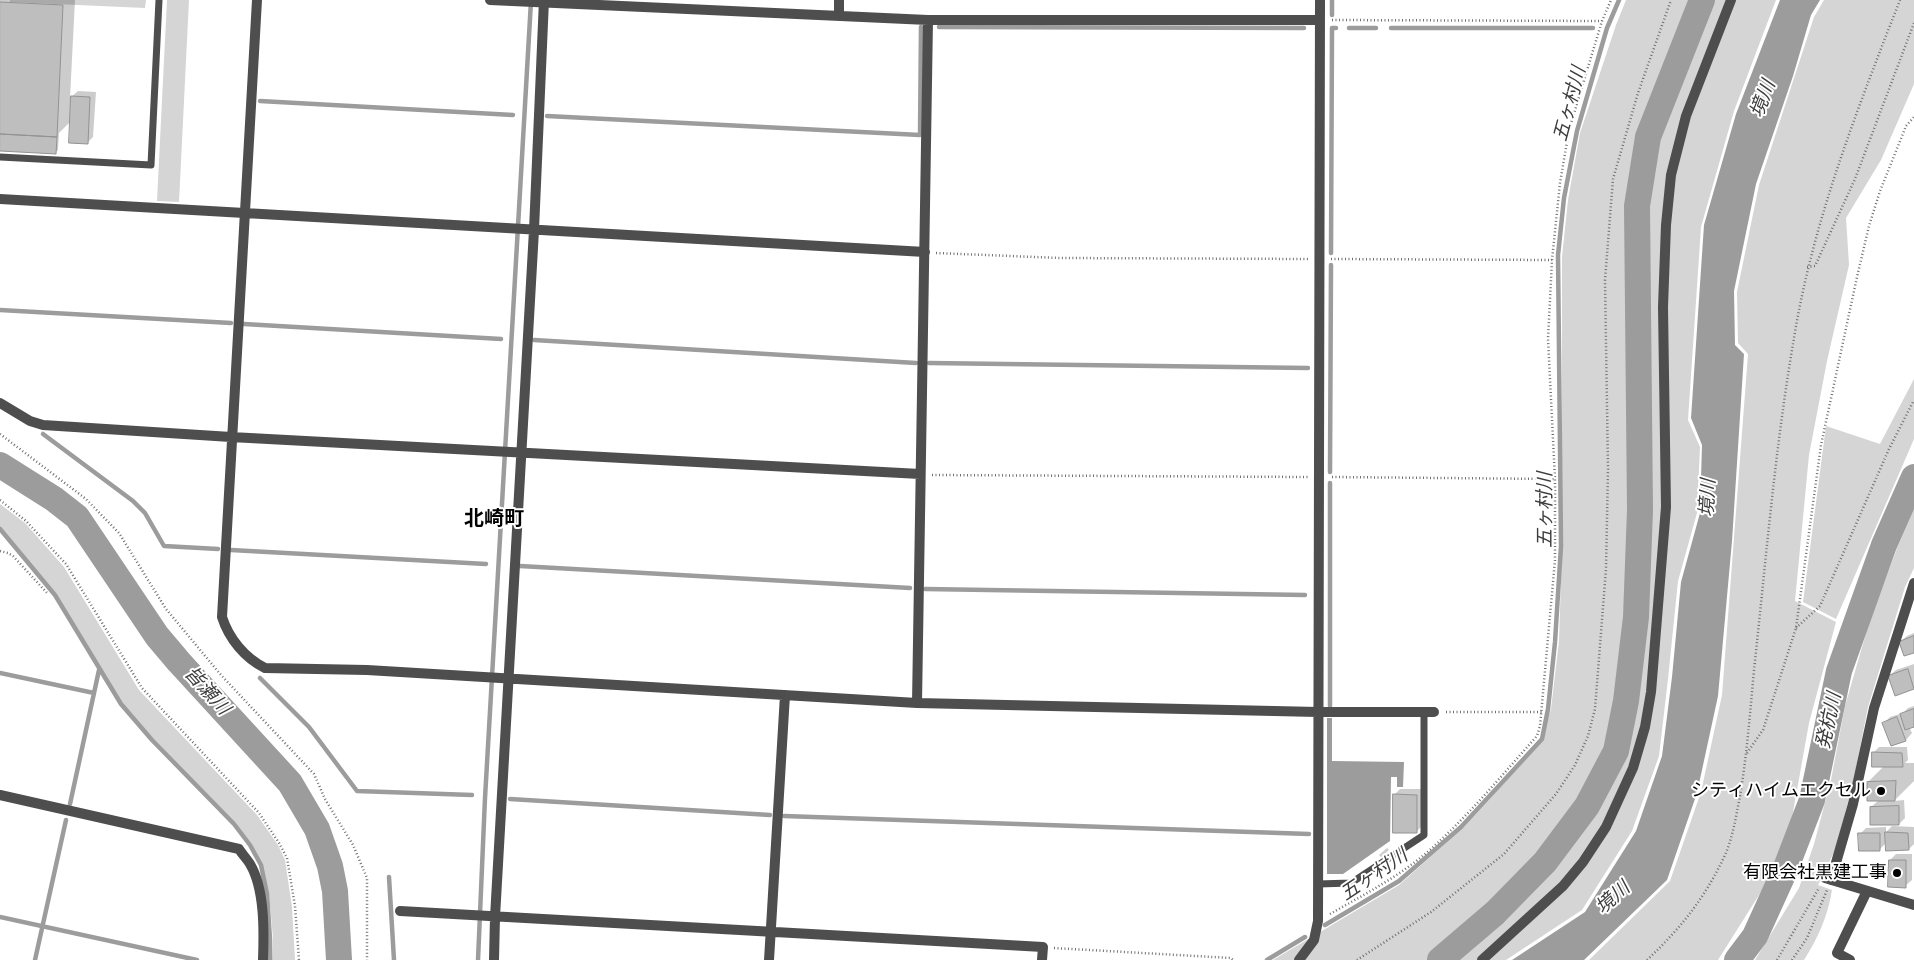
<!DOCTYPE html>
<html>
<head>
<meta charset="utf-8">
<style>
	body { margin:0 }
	canvas { display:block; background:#fff }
</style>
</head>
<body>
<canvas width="1914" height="960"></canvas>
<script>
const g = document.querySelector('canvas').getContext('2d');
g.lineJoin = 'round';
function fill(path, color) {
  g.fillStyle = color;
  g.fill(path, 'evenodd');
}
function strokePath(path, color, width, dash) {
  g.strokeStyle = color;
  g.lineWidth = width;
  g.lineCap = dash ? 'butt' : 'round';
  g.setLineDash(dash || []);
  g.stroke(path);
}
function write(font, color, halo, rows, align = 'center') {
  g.font = font + ' Montserrat,"Noto Sans JP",sans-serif';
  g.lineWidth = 4;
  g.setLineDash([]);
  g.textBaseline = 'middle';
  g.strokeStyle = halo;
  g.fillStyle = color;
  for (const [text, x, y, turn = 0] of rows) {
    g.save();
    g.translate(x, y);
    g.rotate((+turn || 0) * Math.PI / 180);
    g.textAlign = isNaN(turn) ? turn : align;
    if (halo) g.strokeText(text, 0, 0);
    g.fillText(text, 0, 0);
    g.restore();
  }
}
fill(new Path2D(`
	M10 0H146L145 8 10 2Z
	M167 0H189L179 202 157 201Z
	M1626 0H1776L1734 111 1701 227 1688 420 1700 447 1697 513 1678 581 1668 679 1659 756 1632 831 1582 910 1506 960H1273L1399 885 1464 827 1490 799 1542 737 1551 709 1559 641 1562 548V257L1568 200 1580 133 1616 25Z
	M1824 0H1914V84L1881 160 1846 218 1849 265 1827 361 1809 455 1795 601 1836 622 1809 723 1792 818 1764 887 1718 960H1589L1670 881 1701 792 1722 695 1748 354 1738 343 1737 292 1759 185 1814 17Z
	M1914 379V439L1836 619 1803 602 1826 426 1880 444Z
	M0 504 25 523 64 567 139 690 257 815 278 845 285 860 292 907 295 960H272L273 938 269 894 262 864 251 843 234 823 153 738 122 703 57 594 0 527Z
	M1914 509V568L1905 587 1868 707 1852 788 1835 850 1818 885 1832 890C1828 916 1818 938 1804 960H1755L1799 888 1814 844 1831 780 1845 706 1869 623 1898 546Z`), '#d5d5d5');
fill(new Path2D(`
	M1780 0H1820L1811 15 1793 76 1756 184 1734 291 1735 345 1744 354 1732 541 1718 696 1697 793 1667 880 1584 960H1512L1585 912 1636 831 1662 756 1672 677 1681 582 1700 513 1702 445 1691 418 1704 225 1736 114Z
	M1327 718H1332V761L1404 762 1403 787H1397V777H1391L1390 841 1343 874H1327Z`), '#9c9c9c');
fill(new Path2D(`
	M0 0H75L70 98 78 91 96 92 93 137 87 143 71 121 59 133 58 150 55 153 0 150Z
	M1914 633V651L1900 642 1907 636Z
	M1914 664V688L1896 694 1889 676 1896 670Z
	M1914 706V726L1909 727 1912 733 1906 740 1892 744 1884 723 1890 717 1903 713 1908 708Z
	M1879 747H1907L1908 760 1905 763H1914V781L1894 801 1904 800 1905 818 1899 824 1871 807 1879 800 1868 782 1884 766 1873 753Z
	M1400 789H1423L1422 826 1416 832 1394 795Z
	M1892 826 1914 827V844L1909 849H1887L1886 843 1879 850 1860 834 1866 828 1886 827V832Z
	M1387 848 1389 850 1381 857 1379 855Z
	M1896 854H1912V880L1905 886 1890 860Z`), '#0003');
strokePath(new Path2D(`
	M1332 15V0
	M939 27 1304 28
	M1349 28H1376
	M1391 28H1593
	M260 101 513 115
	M547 116 920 135 921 27
	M1331 253 1332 28H1336
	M0 310 231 323
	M244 324 501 339
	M534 340 916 363
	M929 363 1308 368
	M43 434 133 501 145 513 164 546 218 549
	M1330 472 1331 265
	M0 529 55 595 121 704 152 740 234 824 250 845 261 865 267 894 270 939V960
	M231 550 486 564
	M520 566 910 588
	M925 589 1305 595
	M0 673 94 693
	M260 678 309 727 357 791 472 795
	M1330 706V483
	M510 799 770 815
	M70 804 99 670
	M784 816 1309 834
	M389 877 394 960
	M0 917 197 960
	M1325 925 1399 881 1461 827 1542 739 1548 709 1555 642 1561 546 1558 255 1564 198 1577 131 1607 28 1619 0
	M35 960 66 820
	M478 960 485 798 531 1
	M1267 960 1305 937`), '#9c9c9c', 4.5);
strokePath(new Path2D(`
	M0 465 54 499 77 517 157 636 179 662 290 783 317 829 330 866 335 891 339 960
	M1440 960 1495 913 1545 862 1587 806 1616 751 1626 701 1636 617 1640 510 1637 206 1648 137 1702 0
	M1737 960 1755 936 1785 870 1812 800 1839 671 1884 545 1914 477`), '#9c9c9c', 26);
const building = new Path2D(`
	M0 2 63 5 57 137 0 134Z
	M71 96 90 97 88 144 69 143Z
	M0 134 57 137 56 154 0 151Z
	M1914 636V653L1904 656 1899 642Z
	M1908 669 1914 689 1895 696 1888 676Z
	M1914 709V727L1905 730 1900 714Z
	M1897 717 1906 741 1891 746 1882 723Z
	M1872 752 1902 753 1903 767H1872Z
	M1896 781 1895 801H1867V782Z
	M1393 794 1417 795V833H1393Z
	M1899 806V825H1870V807Z
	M1885 832 1908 833 1909 850 1886 851Z
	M1858 833H1880V851H1859Z
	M1889 860H1906V888L1888 887Z`);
fill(building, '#bebebe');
strokePath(building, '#929292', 1);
strokePath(new Path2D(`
	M1332 20 1601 21
	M936 253 1060 258 1308 259
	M1331 259 1552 260
	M1807 267 1815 266 1855 179 1914 23
	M0 434 86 499 119 533 166 609 221 675 314 774 325 799 353 845 367 878V960
	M932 475 1309 477
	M1332 477 1555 479
	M0 500 26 521 66 564 142 688 259 813 279 843 287 858 295 906 299 960
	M0 551 8 553 13 556 48 594
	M1796 628 1820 606 1889 449 1914 400
	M1446 712H1542
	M1747 753 1763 730 1796 628 1821 445 1857 277 1869 226 1880 191 1906 126 1914 117
	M1330 914C1365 894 1402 875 1432 848 1470 814 1503 774 1537 736L1540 726 1555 560V479L1548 339 1552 260 1560 183 1569 130 1602 21 1611 0
	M1054 948 1231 958 1233 960
	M1357 960 1431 912 1504 854 1556 794 1575 765 1588 736 1595 709 1606 569 1608 469 1605 280 1613 179 1638 93 1671 0
	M1647 960C1681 928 1705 898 1725 855 1733 837 1736 816 1740 796 1747 754 1750 713 1754 670 1766 560 1775 448 1794 338 1813 221 1857 110 1900 0
	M1777 960 1819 888
	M1792 960 1807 938 1827 890`), '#707070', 2.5, [1, 2.5]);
strokePath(new Path2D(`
	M0 157 151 165 159 0
	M1318 884 1351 883 1424 835V712`), '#4e4e4e', 7);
strokePath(new Path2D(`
	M257 0 222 617C229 639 245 658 265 668L367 670 917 703 1318 712H1434
	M490 0 928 20H1320
	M839 15V0
	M0 199 925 252
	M0 403 30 421 43 425 231 437 920 474
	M917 703 928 20
	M0 795 239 849C242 854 247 859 250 864 265 889 264 932 263 960
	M1825 878 1914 905
	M1831 880 1853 804 1874 708 1914 583
	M400 911 1043 947 1042 960
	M494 960 495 917 534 230 544 0
	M769 960 785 695
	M1299 960 1314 940 1318 921 1320 0
	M1482 960 1563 886 1583 862 1606 827 1633 768 1645 727 1651 692 1666 507 1663 307 1666 225 1671 175 1686 116 1731 0
	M1850 960 1837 953 1867 891`), '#4e4e4e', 10);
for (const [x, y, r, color] of [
	[1881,791,5,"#000"],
	[1897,873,5,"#000"]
]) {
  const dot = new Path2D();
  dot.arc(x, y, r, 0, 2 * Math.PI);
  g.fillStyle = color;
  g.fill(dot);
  strokePath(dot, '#fff', 2);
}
write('18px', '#000', '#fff', [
	["シティハイムエクセル",1871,791],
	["有限会社黒建工事",1887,873]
], 'right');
write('italic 19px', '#3d3d3d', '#fff', [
	["境川",1763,99,-69],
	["五ヶ村川",1570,104,-75],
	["境川",1708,498,-87],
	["五ヶ村川",1545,510,-90],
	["皆瀬川",207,691,48],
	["発杭川",1829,721,-78],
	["五ヶ村川",1374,875,-34],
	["境川",1613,898,-42]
]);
write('bold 20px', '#000', '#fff', [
	["北崎町",494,519]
]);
</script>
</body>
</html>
